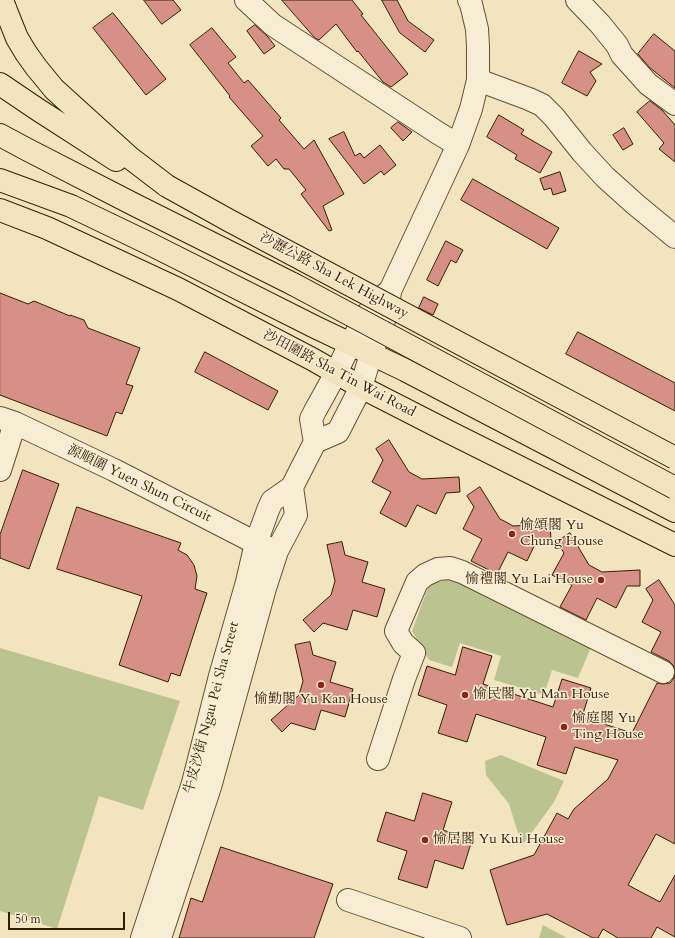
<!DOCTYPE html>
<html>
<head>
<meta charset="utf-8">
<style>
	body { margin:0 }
	#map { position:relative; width:675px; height:938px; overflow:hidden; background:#f2e4be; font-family:Cardo,serif }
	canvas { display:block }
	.scale { position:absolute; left:8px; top:912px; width:117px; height:18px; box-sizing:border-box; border:2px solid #351e00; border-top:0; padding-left:5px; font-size:12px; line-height:14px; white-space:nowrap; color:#351e00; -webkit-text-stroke:3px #f7edd5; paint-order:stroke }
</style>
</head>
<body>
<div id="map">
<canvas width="675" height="938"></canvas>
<div class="scale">50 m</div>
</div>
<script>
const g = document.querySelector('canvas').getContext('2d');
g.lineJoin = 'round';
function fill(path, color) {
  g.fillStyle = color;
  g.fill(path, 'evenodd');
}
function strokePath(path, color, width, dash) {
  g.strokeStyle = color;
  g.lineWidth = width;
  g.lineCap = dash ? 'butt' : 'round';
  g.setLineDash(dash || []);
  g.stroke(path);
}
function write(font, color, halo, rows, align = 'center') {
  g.font = font + ' Cardo,"Noto Serif TC",serif';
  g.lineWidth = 3;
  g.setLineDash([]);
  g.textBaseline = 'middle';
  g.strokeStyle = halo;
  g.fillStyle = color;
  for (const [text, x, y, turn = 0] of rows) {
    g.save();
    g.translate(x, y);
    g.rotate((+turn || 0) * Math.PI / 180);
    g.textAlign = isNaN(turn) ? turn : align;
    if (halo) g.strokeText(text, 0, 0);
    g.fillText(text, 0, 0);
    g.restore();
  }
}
fill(new Path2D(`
	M453 578 592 645 578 678 552 670 544 695 494 680 501 656 460 643 452 667 429 660 412 631 429 585Z
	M0 648 180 701 143 810 99 796 57 929 0 911Z
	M501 755 564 781 554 802 522 846 509 804 486 775 485 761Z
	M543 925 567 938H539Z`), '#bbc491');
const building = new Path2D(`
	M144 0H173L181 10 162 24Z
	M282 0H352L363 14 361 15 408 74 391 87 383 82 358 51 357 52 336 24 319 40 315 38Z
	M382 0H397L408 21 434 40 425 52 400 33Z
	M113 13 166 79 146 95 93 28Z
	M255 25 268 37 275 46 264 54 247 31Z
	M212 28 236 57 228 63 244 83 248 80 281 118 279 120 304 149 314 140 344 194 323 206 332 230 329 231 301 194 306 190 289 169H284L276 159 268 166 251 146 263 136 229 97 230 96 190 45Z
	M654 34 675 51V88L649 67 638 54Z
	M579 51 602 64 590 72 596 81 587 96 562 83Z
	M650 101 662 110 675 125V162L659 149 664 143 637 112Z
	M499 115 524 130 521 134 552 152 540 173 515 159 517 155 487 137Z
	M398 122 412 132 403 141 391 128Z
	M624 128 633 144 623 150 613 135Z
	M344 132 355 156 360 153 364 158 380 145 396 165 384 175 381 171 364 184 329 139Z
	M560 172 566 191 553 195 551 188 544 190 540 179Z
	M473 179 559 228 547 249 461 200Z
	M446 241 463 250 456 263 451 260 438 286 427 280Z
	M0 293 28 304 34 301 70 316V315L84 320 88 328 140 348 126 384 133 386 122 414 116 412 107 436 0 395Z
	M424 297 438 304 433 315 419 308Z
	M578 332 675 383V411L566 354Z
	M205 352 278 391 268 410 195 372Z
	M389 440 409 472 422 479 459 477 460 492 446 493 436 514 417 505 406 527 380 513 391 492 372 482 383 460 376 449Z
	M23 470 59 484 29 569 0 558V535Z
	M480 487 500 519 506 522 513 526 550 524 551 540H537L527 561 508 552 497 574 471 561 482 539 463 529 474 507 467 496Z
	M77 507 181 543 178 550 187 555 194 565 197 576 195 589 207 593 180 676 171 673 168 682 119 665 142 596 57 569Z
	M570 533 589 565 602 572 640 570V586H627L616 608 597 598 586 620 560 607 572 585 552 575 564 553 557 542Z
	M342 542 345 555 368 562 362 582 385 589 377 617 353 610 347 630 323 623 314 632 303 620 331 595 335 581 327 545Z
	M659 580 675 605V670L673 665 669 661 651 652 661 632 642 622 653 600 646 589Z
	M310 642 313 655 336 662 330 682 353 689 345 717 321 710 315 730 291 723 282 732 271 720 299 695 303 681 295 645Z
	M463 647 492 656 483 684 553 707 562 679 591 688 582 717 632 733 657 683 663 684 670 683 674 678 675 674V844L656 834 628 885 660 902 675 875V937L657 927 651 938H618L603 929 598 938H593L547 914 507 925 490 870 534 855 557 813 568 819 574 809 608 779 618 760 575 747 566 774 537 765 546 737 476 714 467 742 438 733 447 705 418 695 427 666 455 675Z
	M423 793 452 802 443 830 472 840 463 869 435 860 427 888 398 879 407 851 377 841 386 812 414 821Z
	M221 847 333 884 314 938H179L191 898 202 902Z`);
fill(building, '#d79085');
strokePath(building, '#351e00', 1);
const minor = new Path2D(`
	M246 0 273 25 438 133 458 145
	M577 0 600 24 617 45 622 55 648 84 675 104
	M478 80 529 99 542 105 554 117 582 152 605 177 635 204 675 237
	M0 418 15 423 114 470 256 543 269 548
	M315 442 338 432 361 387 371 354 388 310 390 291 458 145 471 109 478 80V46L477 29 471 4 469 0
	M0 470 15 423
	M378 759 404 679 414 653 403 643 396 631 417 582 425 575 438 569 450 568 462 572 663 672
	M348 900 460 938
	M142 938 193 783 220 676 247 582 256 543 268 510 272 501 292 487 315 442 311 419 315 411 336 373 350 344 375 302 390 291
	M160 938 210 787 265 588 277 551 296 515 292 487`);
const major = new Path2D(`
	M0 180 71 206 148 243 315 327 405 370 675 511
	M0 210 47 228 178 289 312 359 361 387 449 432 675 545`);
const highway = new Path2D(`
	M5 8 17 38 26 53 36 67 54 89 65 99 129 157 167 186
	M0 84 37 109 116 160
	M0 135 28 150 135 205 293 284`);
strokePath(minor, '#645030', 24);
strokePath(major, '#351e00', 24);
strokePath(highway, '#351e00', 24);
strokePath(minor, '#f7edd5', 22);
strokePath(major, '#f2e4be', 22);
strokePath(highway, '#f2e4be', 22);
const highwayBridge = new Path2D(`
	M2 0 5 8
	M167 186 230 221 675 458
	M293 284 675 488`);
strokePath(highwayBridge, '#351e00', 24, []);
strokePath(highwayBridge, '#f2e4be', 22);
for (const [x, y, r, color] of [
	[512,534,4,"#8f2418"],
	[601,580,4,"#8f2418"],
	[321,685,4,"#8f2418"],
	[465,695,4,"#8f2418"],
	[564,727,4,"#8f2418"],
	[425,840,4,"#8f2418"]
]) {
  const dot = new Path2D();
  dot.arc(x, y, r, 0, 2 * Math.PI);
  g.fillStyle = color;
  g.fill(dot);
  strokePath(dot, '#f7edd5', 1.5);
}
write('14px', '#351e00', '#f7edd5', [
	["沙瀝公路 Sha Lek Highway",334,276,28],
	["沙田圍路 Sha Tin Wai Road",339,374,28],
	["源順圍 Yuen Shun Circuit",139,484,26],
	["牛皮沙街 Ngau Pei Sha Street",212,708,-75]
]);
write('14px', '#351e00', '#f7edd5', [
	["愉頌閣 Yu",520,526],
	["Chung House",520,542],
	["愉禮閣 Yu Lai House",593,580,"right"],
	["愉民閣 Yu Man House",473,695],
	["愉勤閣 Yu Kan House",321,700,"center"],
	["愉庭閣 Yu",572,719],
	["Ting House",572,735],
	["愉居閣 Yu Kui House",433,840]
], 'left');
</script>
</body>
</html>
